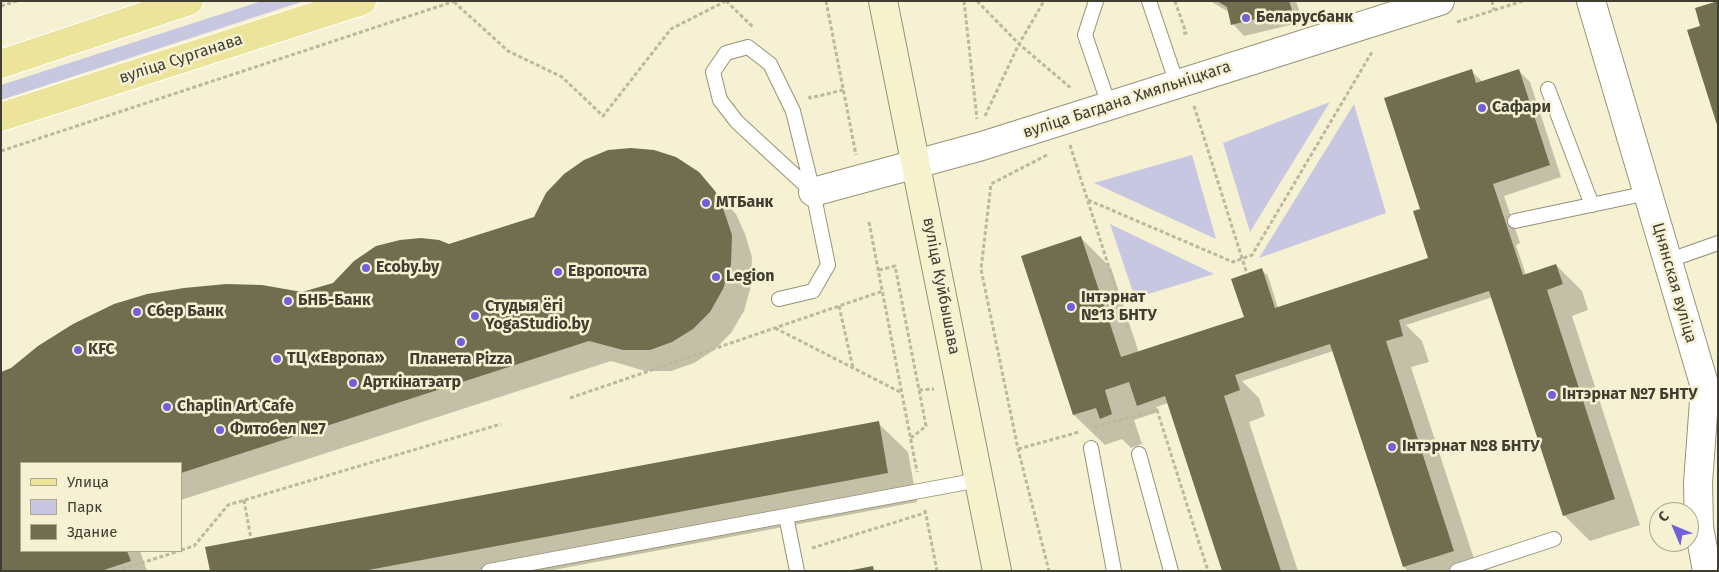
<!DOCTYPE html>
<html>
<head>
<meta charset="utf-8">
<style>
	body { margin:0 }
	#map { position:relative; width:1719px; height:572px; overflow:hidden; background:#f5f1d2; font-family:"Fira Sans",sans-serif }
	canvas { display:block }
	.frame { position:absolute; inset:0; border:2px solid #3f3e31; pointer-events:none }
	.legend { position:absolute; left:20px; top:462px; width:162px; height:90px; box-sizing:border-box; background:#f5f1d2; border:1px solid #aca992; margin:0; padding:6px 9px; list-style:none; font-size:15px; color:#3f3e31 }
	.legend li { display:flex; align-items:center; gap:10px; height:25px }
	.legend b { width:25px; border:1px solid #aca992 }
	.north { position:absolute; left:1649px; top:502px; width:50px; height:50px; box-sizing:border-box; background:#f5f1d2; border:1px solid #aca992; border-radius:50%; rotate:315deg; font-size:14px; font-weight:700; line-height:20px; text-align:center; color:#3f3e31 }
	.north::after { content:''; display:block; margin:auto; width:18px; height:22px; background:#7260da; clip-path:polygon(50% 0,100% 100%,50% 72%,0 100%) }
</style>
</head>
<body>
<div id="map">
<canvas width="1719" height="572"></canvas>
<div class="frame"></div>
<ul class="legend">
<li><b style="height:6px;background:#ede49c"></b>Улица</li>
<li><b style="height:14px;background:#c7c7e1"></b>Парк</li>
<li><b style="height:14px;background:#716d4f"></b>Здание</li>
</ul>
<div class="north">С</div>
</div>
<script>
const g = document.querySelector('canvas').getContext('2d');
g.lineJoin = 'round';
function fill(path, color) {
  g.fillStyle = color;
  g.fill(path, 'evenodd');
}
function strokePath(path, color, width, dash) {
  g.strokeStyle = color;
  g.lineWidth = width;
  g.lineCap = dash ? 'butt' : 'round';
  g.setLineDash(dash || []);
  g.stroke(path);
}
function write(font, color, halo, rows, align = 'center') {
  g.font = font + ' "Fira Sans",sans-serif';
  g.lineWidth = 5;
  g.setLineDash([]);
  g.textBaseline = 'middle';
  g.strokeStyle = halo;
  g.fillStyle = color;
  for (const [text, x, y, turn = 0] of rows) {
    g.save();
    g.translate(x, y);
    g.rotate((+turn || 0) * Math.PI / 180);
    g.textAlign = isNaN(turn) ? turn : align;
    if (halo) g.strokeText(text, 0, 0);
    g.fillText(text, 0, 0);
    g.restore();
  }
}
fill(new Path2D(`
	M262 1H304L1 100V85Z
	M1330 102 1250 232 1223 143Z
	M1354 104 1386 213 1259 258Z
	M1192 155 1216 239 1094 183Z
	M1110 224 1214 274 1135 298Z`), '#c7c7e1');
fill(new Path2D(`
	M1210 1H1296L1303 22 1244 36 1233 24 1229 12Z
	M1518 70 1530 82 1561 177 1504 196 1520 243 1516 245 1526 275 1556 265 1582 291 1588 310 1572 316 1640 525 1590 541 1564 515 1493 297 1406 325 1422 341 1429 362 1411 367 1478 571H1408L1404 567 1333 351 1242 381 1259 398 1265 416 1249 422 1298 571H1223L1168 403 1156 407 1158 412 1134 420 1142 444 1131 448 1122 439 1105 445 1074 415 1023 257 1081 238 1111 268 1139 353 1245 318 1262 270 1268 276 1278 308 1430 259 1422 210 1471 71 1483 82Z
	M698 173 736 214 745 234 752 257 751 286 744 311 731 333 714 350 694 363 671 371H645L611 361 181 500V463H21V551H140L147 571H1V373L302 294 449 245Z
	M878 423 908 452 917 502 548 571H211Z`), '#0003');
fill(new Path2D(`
	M1217 1H1289L1292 10 1231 25 1227 7Z
	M1718 1V125H1717L1687 30 1700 26 1695 8Z
	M1472 69 1476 83 1519 69 1550 165 1493 184 1523 275 1556 264 1563 284 1547 290 1615 499 1563 516 1489 291 1399 320 1403 336 1386 341 1454 551 1403 567 1330 344 1235 375 1240 390 1224 396 1281 571H1222L1165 396 1137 406 1129 382 1105 390 1112 414 1100 419 1096 408 1073 415 1021 256 1081 236 1121 357 1244 317 1231 279 1262 268 1275 308 1428 258 1413 211 1420 209 1384 98Z
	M631 148 654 150 676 157 699 172 715 191 724 211 732 235 731 265 723 289 710 312 693 329 672 342 650 350H623L589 341 181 473V463H21V551H127L131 561 101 571H1V372L11 368 38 346 73 324 114 304 147 294 184 288 226 284 262 285 302 292 333 283 354 261 376 246 400 240 421 238 439 240 449 244 534 217 546 193 564 174 584 160 608 150Z
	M879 421 888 473 363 571H210L205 547Z
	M873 566 874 571H852V570Z`), '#716d4f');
const lane = new Path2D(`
	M1096 1 1085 35 1109 105
	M1149 1 1177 84
	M1548 89 1592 205
	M1515 221 1648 193
	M1667 261 1718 243
	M779 299 813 291 828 265 813 192 793 111 770 64 748 47 726 53 713 72 720 100 737 122 813 192
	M1091 448 1114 571
	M1139 454 1171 571
	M786 516 797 571
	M489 571 979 480
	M1457 571 1554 539`);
const street = new Path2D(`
	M1591 1 1705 387 1698 483 1699 527 1707 571
	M813 192 982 146 1440 1`);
const secondary = new Path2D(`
	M883 1 997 571`);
const primary = new Path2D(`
	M1 64 189 1
	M1 117 362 1`);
strokePath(lane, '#969376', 16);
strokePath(street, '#969376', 30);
strokePath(secondary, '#969376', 30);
strokePath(primary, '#fff', 30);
strokePath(new Path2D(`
	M726 1 753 27
	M826 1 856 155
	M964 1 977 119
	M977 1 1019 44 1072 89
	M1175 1 1186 33 1181 34
	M1492 1 1494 10
	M454 2 508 51 562 77 603 116 671 29 726 1
	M1 6 17 1
	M1457 22 1523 1
	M809 96 810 98 843 90
	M1194 106 1247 274
	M985 116 1019 44 1044 1
	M1070 145 1128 327
	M1 151 455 1
	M1047 155 991 184 981 269 1018 449 1049 571
	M1088 200 1233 262 1252 255 1372 52
	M869 222 917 472
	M879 270 895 266 926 426 911 438
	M839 306 853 368
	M775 328 902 393
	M919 390 934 389
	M570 398 883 291
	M1094 427 1157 410 1208 571
	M1018 449 1079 432
	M244 500 251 539
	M925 510 937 571
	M812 548 925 513
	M181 550 194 546 228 505 501 424
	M116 571 179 551`), '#bbb89f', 3, [4, 2.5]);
strokePath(lane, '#fff', 14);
strokePath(street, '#fff', 28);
strokePath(secondary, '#f6f2ce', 28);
strokePath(primary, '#ede49c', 28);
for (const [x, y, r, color] of [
	[1246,18,5,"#7260da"],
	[1482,108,5,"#7260da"],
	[706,203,5,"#7260da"],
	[366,268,5,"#7260da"],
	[558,272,5,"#7260da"],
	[716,277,5,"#7260da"],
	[288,301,5,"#7260da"],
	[1071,307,5,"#7260da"],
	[137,312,5,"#7260da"],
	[475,316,5,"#7260da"],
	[461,342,5,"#7260da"],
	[78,350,5,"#7260da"],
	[277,359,5,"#7260da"],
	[353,383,5,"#7260da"],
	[1552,395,5,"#7260da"],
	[167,407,5,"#7260da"],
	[220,430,5,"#7260da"],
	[1392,447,5,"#7260da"]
]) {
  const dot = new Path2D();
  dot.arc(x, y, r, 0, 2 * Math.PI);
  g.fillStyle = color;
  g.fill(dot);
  strokePath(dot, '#f5f1d2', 2);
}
write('bold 16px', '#3f3e31', '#f5f1d2', [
	["Беларусбанк",1256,18],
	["Сафари",1492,108],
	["МТБанк",716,203],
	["Ecoby.by",376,268],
	["Европочта",568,272],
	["Legion",726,277],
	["Інтэрнат",1081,298],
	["№13 БНТУ",1081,316],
	["БНБ-Банк",298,301],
	["Студыя ёгі",485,307],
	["YogaStudio.by",485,325],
	["Сбер Банк",147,312],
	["KFC",88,350],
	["ТЦ «Европа»",287,359],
	["Планета Pizza",461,360,"center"],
	["Арткінатэатр",363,383],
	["Інтэрнат №7 БНТУ",1562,395],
	["Chaplin Art Cafe",177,407],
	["Фитобел №7",230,430],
	["Інтэрнат №8 БНТУ",1402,447]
], 'left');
write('16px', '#3f3e31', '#f5f1d2', [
	["вуліца Сурганава",181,59,-18],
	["вуліца Багдана Хмяльніцкага",1127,100,-18],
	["Цнянская вуліца",1674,283,74],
	["вуліца Куйбышава",941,286,79]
]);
</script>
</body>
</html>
